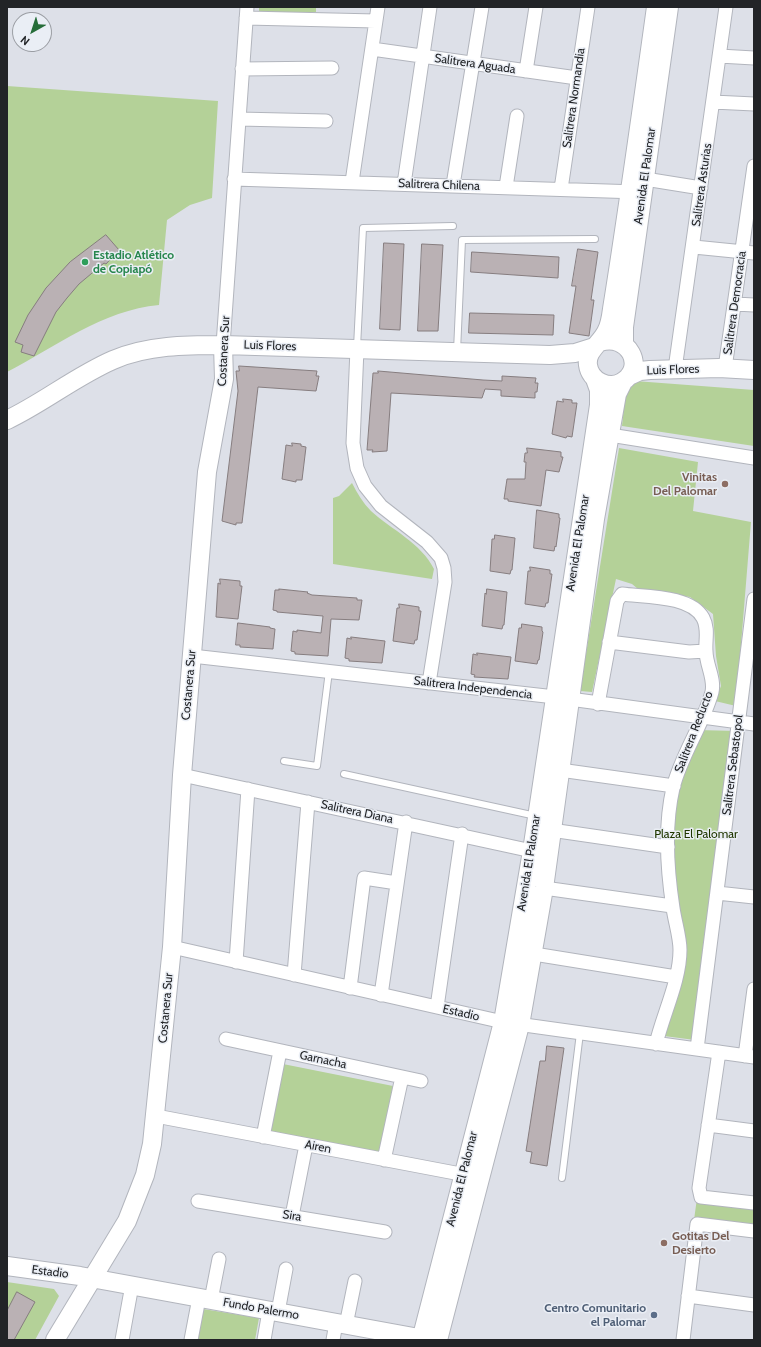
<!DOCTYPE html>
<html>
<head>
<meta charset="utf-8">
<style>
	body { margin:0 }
	#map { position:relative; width:761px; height:1347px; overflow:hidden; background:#dde0e8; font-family:Cabin,sans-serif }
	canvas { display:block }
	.frame { position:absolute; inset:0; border:8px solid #222427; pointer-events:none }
	.north { position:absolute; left:12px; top:12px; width:40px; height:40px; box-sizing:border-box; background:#eaeef5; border:1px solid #9a9da3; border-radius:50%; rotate:219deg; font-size:11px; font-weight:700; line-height:16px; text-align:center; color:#222427 }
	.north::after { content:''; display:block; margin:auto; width:14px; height:18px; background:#266d39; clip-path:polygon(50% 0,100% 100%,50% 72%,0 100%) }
</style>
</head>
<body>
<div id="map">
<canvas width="761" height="1347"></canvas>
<div class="frame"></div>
<div class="north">N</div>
</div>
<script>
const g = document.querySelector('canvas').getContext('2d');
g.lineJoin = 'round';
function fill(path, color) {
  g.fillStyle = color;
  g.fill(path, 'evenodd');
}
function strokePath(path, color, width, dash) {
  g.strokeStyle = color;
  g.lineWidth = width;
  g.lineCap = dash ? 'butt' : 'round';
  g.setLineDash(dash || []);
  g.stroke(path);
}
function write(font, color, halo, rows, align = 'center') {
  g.font = font + ' Cabin,sans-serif';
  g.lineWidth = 3;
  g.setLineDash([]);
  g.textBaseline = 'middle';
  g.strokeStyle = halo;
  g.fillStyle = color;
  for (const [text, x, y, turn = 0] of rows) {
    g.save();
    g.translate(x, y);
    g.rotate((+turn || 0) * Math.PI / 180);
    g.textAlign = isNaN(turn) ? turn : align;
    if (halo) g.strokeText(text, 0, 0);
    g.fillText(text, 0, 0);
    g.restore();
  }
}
fill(new Path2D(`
	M259 7H316V12H259Z
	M7 86 218 101 212 198 190 205 167 220 159 305C103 310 55 347 7 372Z
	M635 381 754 390V446L622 426C624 411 623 392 635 381Z
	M619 448 698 462 693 511 751 522 736 706 715 701 721 686 716 656 713 614 690 597 638 589 632 584 616 579 592 692 580 691Z
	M352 483C357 493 363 503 371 511 392 530 421 543 434 569L432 579 333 564V498L339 496Z
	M697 730 737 731 695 1040 664 1036 680 979 671 869 675 801Z
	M283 1064 393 1086 380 1154 269 1133Z
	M697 1198 754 1206V1228L694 1220Z
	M7 1282 54 1289 59 1296 35 1340H7Z
	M203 1309 259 1318 255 1340H198Z`), '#b4d198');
const building = new Path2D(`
	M106 235 119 250 106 264 104 263 79 284 67 298 56 312 34 356 21 352 23 345 15 342 28 315 46 288 70 262Z
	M384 243 404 244 400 330 380 329Z
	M422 244 443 245 438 331H418Z
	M578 249 598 252 591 300H594L589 336 569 333 576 286H572Z
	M472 252 559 257 558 278 471 272Z
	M470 313 554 315 553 335 469 333Z
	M239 366 317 371 316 376H319L316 391 258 387 242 523H236V525L222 521 238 391 236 371H239Z
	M378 371 483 380 502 381V376L536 378 535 383H538L537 392H535V398L501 396V390L485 389 482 398 391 393 387 451 372 452 373 450H367L373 373H378Z
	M563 399 572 400V403H577L572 437 567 436 566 438 552 434 557 401 563 402Z
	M292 443 301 444V446L306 447 302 480H296V482L282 479 286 445 292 446Z
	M527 448 561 452V457H563L559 472 546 470 541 506 508 501V499H504L507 479H525L526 462H524L525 453H527Z
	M537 510 559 514V518H560L556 547 555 546 554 551 534 548Z
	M495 535 515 538 512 570H511L510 574 490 571 492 539H494Z
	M530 567 550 570V574H552L548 603H546L545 607 525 604 528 571H530Z
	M220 579 240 581V586H242L238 619 216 617 218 583 220 584Z
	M279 589 308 592 307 593 312 595 357 598V600H362L359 620 331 619 328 656 295 654V652L291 651 293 631 297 632V630L321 633 323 616 277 612V611L273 610 275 590H279Z
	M487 589 507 592 504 625H503L502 629 482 626 485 593 486 594Z
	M399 604 419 607V611H421L417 640H415L414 644 393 641 397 608H399Z
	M238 623 270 627V628L275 629 273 649 240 647V645H236Z
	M522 624 542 627V631L543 632 539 660H538L537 664 515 661 519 628H521Z
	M351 637 385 641 382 663 349 661V659L345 658 347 638 351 639Z
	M477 653 511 657 508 679 474 677 475 675 471 674 473 654 477 655Z
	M547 1046 564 1048 547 1166 530 1163 532 1152 526 1151 540 1061H545Z
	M17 1292 35 1302 14 1340H7V1311Z`);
fill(building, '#bab1b4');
strokePath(building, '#867d7f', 1);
const lane = new Path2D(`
	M357 347 363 228 453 226
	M457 351 462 240 595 239
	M284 761 317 766 329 671
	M344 774 536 816
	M562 1178 580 1033`);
const street = new Path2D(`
	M246 18 376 21
	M372 49 577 78
	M719 56 754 58
	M242 69 332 68
	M526 71 536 7
	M713 102 754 104
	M239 119 326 121
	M234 179 638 192
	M645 179 701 188
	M352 182 378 7
	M404 184 430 7
	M453 185 482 7
	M506 187 517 116
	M561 189 588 7
	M694 247 754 253
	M735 304 754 305
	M223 345 247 7
	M357 349 353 443 357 468 365 486 381 506 427 542 441 558 444 568 445 582 429 683
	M676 362 726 7
	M725 368 754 166
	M610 435 754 458
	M609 642 689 652 706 651
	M192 656 555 697 754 724
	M598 704 617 601 622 594C645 597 691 595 703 618 709 629 705 640 706 651 706 665 715 678 712 692 703 725 681 755 673 788 664 827 667 869 673 908 675 922 680 937 680 950 680 981 663 1014 656 1044
	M560 770 674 786
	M182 775 532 851
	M551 830 668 847
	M544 888 672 906
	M717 893 754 897
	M172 947 503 1022 754 1057
	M534 954 676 977
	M236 962 248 789
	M294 975 308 802
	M350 988 364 878 397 883
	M381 995 406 822
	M437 1007 462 834
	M226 1039 421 1081
	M697 1049 754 599
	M719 1052 699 1188 701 1197 754 1203
	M745 1056 754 989
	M156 1116 471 1176
	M708 1125 754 1131
	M263 1137 280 1051
	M384 1160 402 1077
	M198 1201 385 1232
	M292 1216 306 1145
	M688 1296 754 1305
	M211 1300 219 1259
	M278 1312 286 1269
	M346 1325 355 1281
	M122 1340 132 1285
	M191 1340 199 1298
	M264 1340 269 1311
	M333 1340 336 1323
	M683 1340 697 1224 754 1231`);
const secondary = new Path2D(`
	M600 342C628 333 647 367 622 382 609 390 590 381 588 365 586 351 600 344 606 332 610 325 611 317 612 309 628 209 642 108 656 7
	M624 345V327L669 7
	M629 376 640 371 650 370 719 368 754 370
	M7 420C43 403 76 376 113 360 147 345 187 345 223 345L550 355 575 353 594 347
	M7 1266 80 1276 430 1340
	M55 1340 127 1221 145 1175 152 1144 172 947 182 775 207 472 224 379 223 345
	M421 1340 503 1022 532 851 599 405V390L595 379
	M438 1340 520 1025 544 888 595 519 617 394 623 382`);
strokePath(lane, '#b2b5bd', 8);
strokePath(street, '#b2b5bd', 15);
strokePath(secondary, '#b2b5bd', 20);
strokePath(lane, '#fff', 6);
strokePath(street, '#fff', 13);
strokePath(secondary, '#fff', 18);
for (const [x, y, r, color] of [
	[85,262,4,"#2e9e5b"],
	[725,484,4,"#8d6e63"],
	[664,1243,4,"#8d6e63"],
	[654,1315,4,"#5c6f8a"]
]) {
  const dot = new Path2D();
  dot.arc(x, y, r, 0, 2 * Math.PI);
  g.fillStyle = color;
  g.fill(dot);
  strokePath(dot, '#eaeef5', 1.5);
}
write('12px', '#222427', '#eaeef5', [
	["Salitrera Aguada",475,64,8],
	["Salitrera Normandia",574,98,-82],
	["Avenida El Palomar",645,176,-82],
	["Salitrera Chilena",439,185,2],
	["Salitrera Asturias",702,185,-82],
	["Salitrera Democracia",735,303,-82],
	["Luis Flores",270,346,2],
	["Costanera Sur",224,351,-87],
	["Luis Flores",673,370,-2],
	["Avenida El Palomar",578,543,-81],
	["Costanera Sur",189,685,-85],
	["Salitrera Independencia",473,688,7],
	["Salitrera Reducto",694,732,-69],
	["Salitrera Sebastopol",733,765,-83],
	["Salitrera Diana",357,812,12],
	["Avenida El Palomar",529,863,-81],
	["Costanera Sur",166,1008,-85],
	["Estadio",461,1013,13],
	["Garnacha",323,1060,12],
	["Airen",318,1147,11],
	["Avenida El Palomar",462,1179,-76],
	["Sira",292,1216,9],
	["Estadio",50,1272,7],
	["Fundo Palermo",261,1309,10]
]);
write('bold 12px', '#27864d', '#eaeef5', [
	["Estadio Atlético",93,255],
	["de Copiapó",93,269]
], 'left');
write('bold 12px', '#785e54', '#eaeef5', [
	["Vinitas",717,477],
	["Del Palomar",717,491],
	["Gotitas Del",672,1236,"left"],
	["Desierto",672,1250,"left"]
], 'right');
write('12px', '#203700', '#eaeef5', [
	["Plaza El Palomar",696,834]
]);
write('bold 12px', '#4e5e75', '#eaeef5', [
	["Centro Comunitario",646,1308],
	["el Palomar",646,1322]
], 'right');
</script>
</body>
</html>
